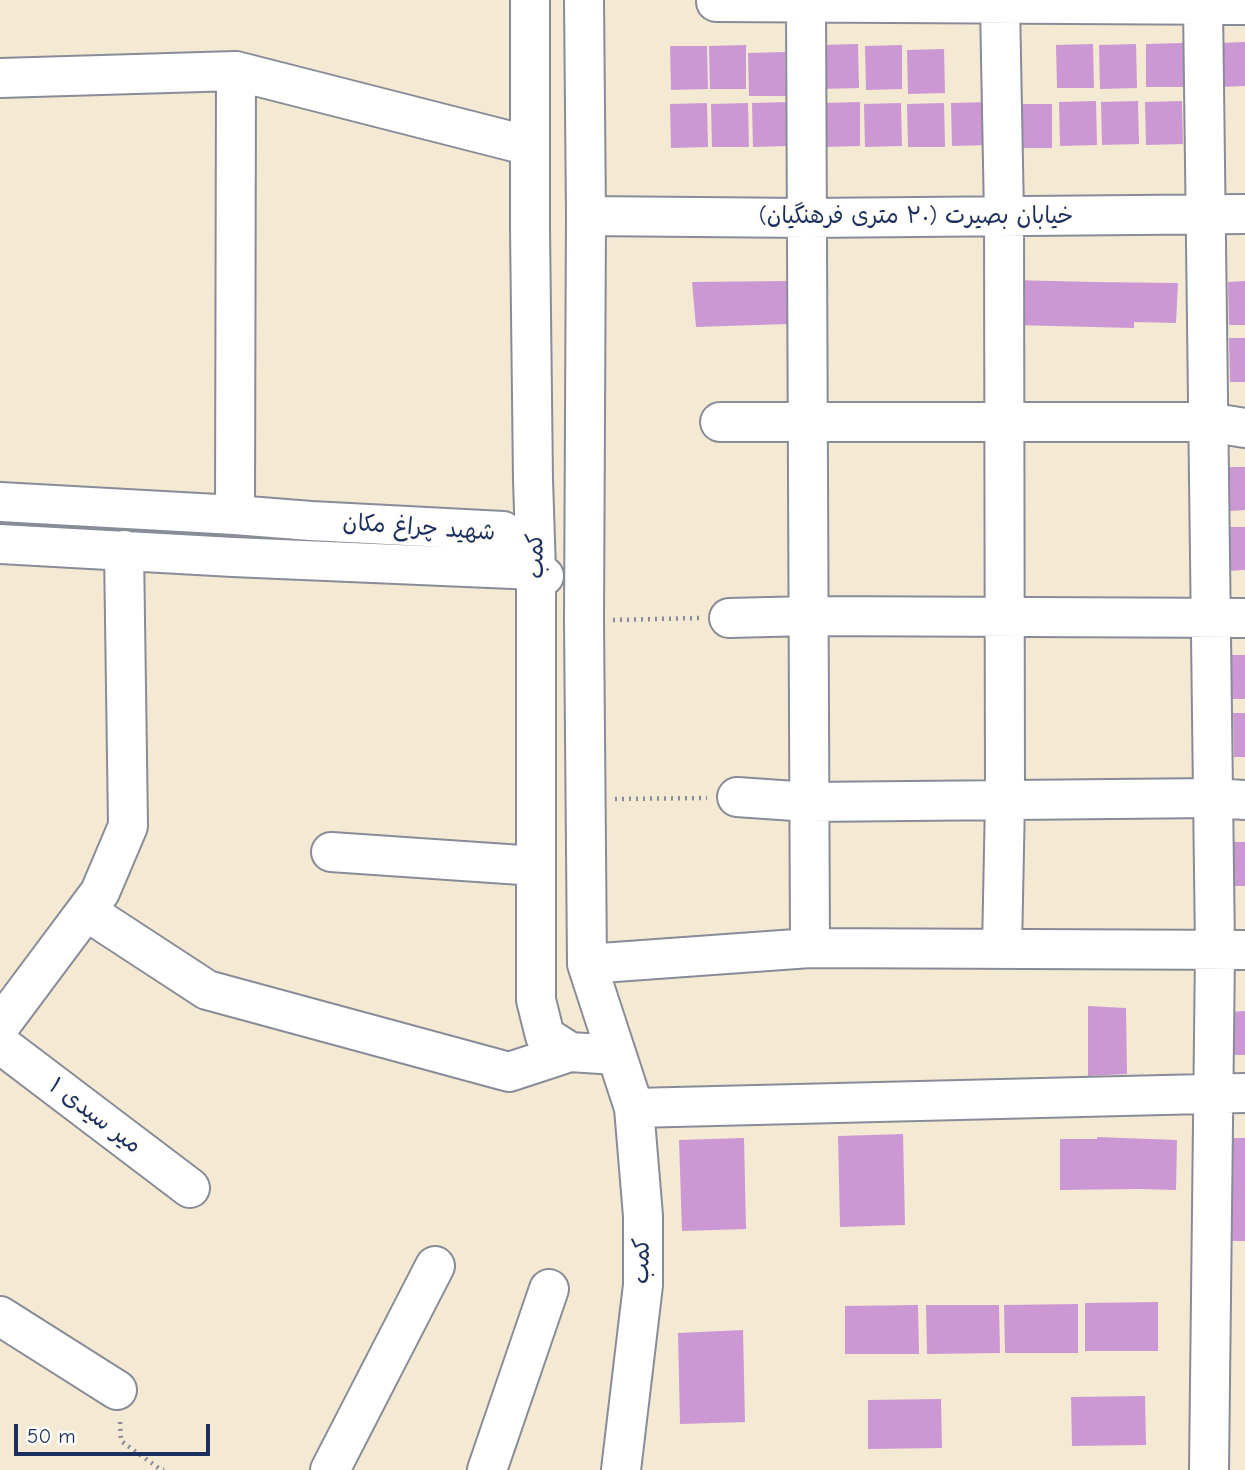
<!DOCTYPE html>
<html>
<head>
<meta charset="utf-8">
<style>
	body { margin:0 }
	#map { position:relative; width:1245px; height:1470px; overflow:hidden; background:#f4e9d3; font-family:"Comic Neue",sans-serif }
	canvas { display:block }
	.scale { position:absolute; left:14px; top:1424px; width:196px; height:32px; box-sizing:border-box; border:4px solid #1b2f5e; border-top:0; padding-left:9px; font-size:21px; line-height:24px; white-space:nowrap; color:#1b2f5e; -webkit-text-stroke:5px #fdfcf7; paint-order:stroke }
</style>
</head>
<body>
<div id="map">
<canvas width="1245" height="1470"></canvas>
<div class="scale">50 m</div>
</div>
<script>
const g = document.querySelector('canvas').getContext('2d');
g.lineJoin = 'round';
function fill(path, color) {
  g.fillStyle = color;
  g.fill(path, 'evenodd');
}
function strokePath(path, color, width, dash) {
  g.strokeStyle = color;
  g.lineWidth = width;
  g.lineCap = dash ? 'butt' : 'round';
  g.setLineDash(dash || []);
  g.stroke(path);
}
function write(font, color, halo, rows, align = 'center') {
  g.font = font + ' "Comic Neue","Playpen Sans Arabic",sans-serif';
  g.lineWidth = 5;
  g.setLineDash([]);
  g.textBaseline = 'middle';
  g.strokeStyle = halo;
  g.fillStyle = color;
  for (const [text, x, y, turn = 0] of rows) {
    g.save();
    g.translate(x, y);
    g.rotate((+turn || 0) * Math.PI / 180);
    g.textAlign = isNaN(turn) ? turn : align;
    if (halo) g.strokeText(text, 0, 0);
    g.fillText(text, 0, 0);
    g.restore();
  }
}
fill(new Path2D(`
	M1245 42V86L1219 87V43Z
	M1183 43V87H1146V44Z
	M858 44 859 88 822 89 821 45Z
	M1093 44 1094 88H1057L1056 45Z
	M1136 44 1137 88 1100 89 1099 45Z
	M746 45V89H710L709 46Z
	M902 45V89L866 90 865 46Z
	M670 46H707L708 89 671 90Z
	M944 49 945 93 908 94 907 50Z
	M785 52 786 96H749L748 53Z
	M1096 101 1097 145 1060 146 1059 102Z
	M1138 101 1139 144 1102 145 1101 102Z
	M1182 101 1183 144 1146 145 1145 102Z
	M789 102V146L753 147 752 103Z
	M860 102V146L823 147V103Z
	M988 102 989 145 952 146 951 103Z
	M707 103 708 147 671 148 670 104Z
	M748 103 749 147H712L711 104Z
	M901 103 902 146 865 147 864 104Z
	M944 103 945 147H908L907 104Z
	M1015 104H1052V148H1015Z
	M1011 280 1094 282 1178 283 1176 323 1134 322V328L1013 325Z
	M788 281V324L696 327 692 282Z
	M1245 281V325H1229L1228 282Z
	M1229 338H1245V382H1230Z
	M1228 467H1245V510L1229 511Z
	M1226 527H1245V570L1227 571Z
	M1228 655H1245V699H1229Z
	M1233 713H1245V757H1234Z
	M1232 842H1245V886H1233Z
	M1088 1006 1126 1008 1127 1074 1088 1076Z
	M1245 1011V1055H1228V1012Z
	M903 1134 905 1225 840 1227 838 1136Z
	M1097 1137 1177 1140 1176 1190 1139 1189 1060 1190V1139H1097Z
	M744 1138 746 1229 682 1231 679 1140Z
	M1224 1138H1245V1241H1226Z
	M1158 1302V1351H1085V1303Z
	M1078 1304V1353H1005L1004 1305Z
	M918 1305 919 1354H845V1306Z
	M926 1305H999L1000 1353 927 1354Z
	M743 1330 745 1422 680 1424 678 1333Z
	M1145 1396 1146 1445 1072 1446 1071 1397Z
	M941 1399 942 1448 868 1449V1400Z`), '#cc98d4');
const minor = new Path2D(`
	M530 0V229L533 480 536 570V1000L545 1036 570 1052 616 1055
	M584 0 586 216 584 620 587 964 634 1108 643 1216V1285L621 1470
	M716 2 1245 5
	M806 3 810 948
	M1000 4 1004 216 1005 800 1002 949
	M1203 6 1215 950 1209 1470
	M0 78 236 71 530 146
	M586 216 807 218 1245 214
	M720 422H1208L1245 428
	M0 502 235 515 311 521 503 531C516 545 529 565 544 576
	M235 515 236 71
	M0 544 233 557 536 570
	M729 618 809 616 1245 618
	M737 797 809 802 1213 798 1245 800
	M331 852 536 866
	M86 911 207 990 509 1072 570 1052
	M587 964 810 948 1245 950
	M0 1026 100 892 128 826 124 550
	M0 1044 190 1188
	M634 1108 1245 1093
	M0 1316 117 1390
	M330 1470 435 1266
	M487 1470 549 1289`);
strokePath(minor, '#888c98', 42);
strokePath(new Path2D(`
	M613 620 699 618
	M615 799 707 798
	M120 1422 121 1441 160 1469 164 1470`), '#888c98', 4.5, [2, 5]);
strokePath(minor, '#fff', 38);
write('23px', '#1b2f5e', '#fdfcf7', [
	["خیابان بصیرت (۲۰ متری فرهنگیان)",916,216],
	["شهید چراغ مکان",419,528,4],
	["کمب",536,556,-91],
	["میر سیدی ۱",95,1116,37],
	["کمب",642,1261,-89]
]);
</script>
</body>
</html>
